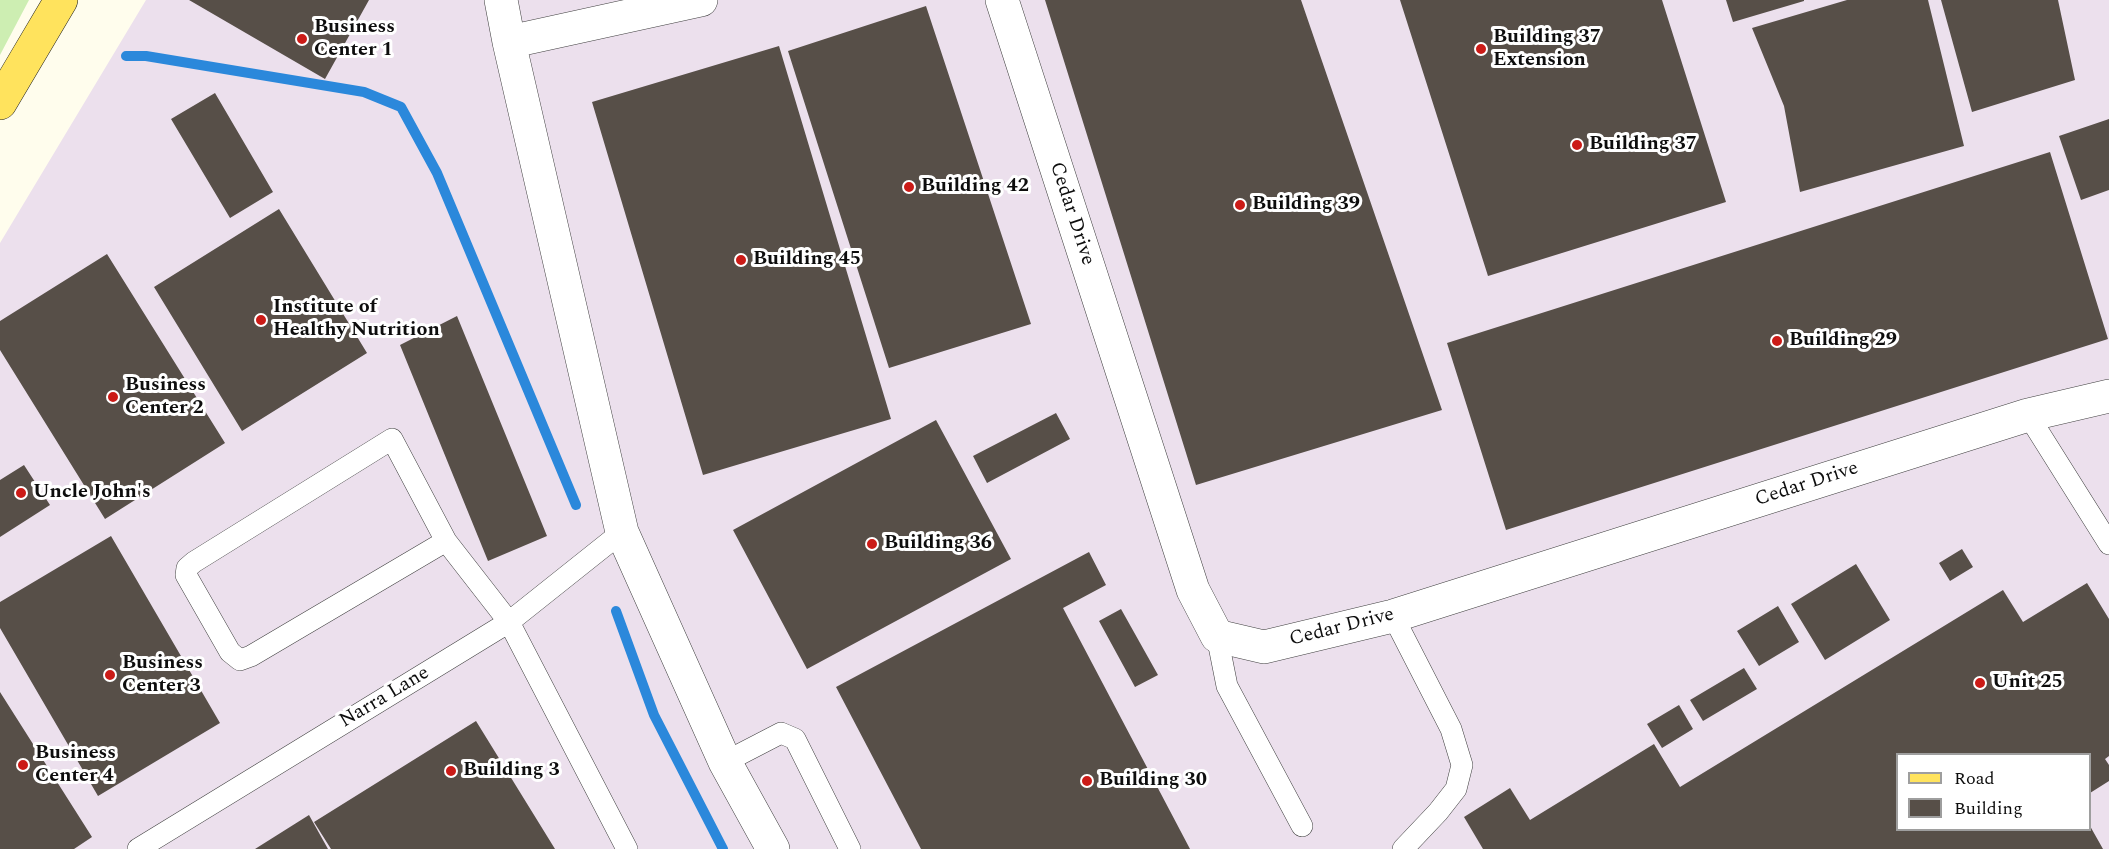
<!DOCTYPE html>
<html>
<head>
<meta charset="utf-8">
<style>
	body { margin:0 }
	#map { position:relative; width:2109px; height:849px; overflow:hidden; background:#fffded; font-family:Spectral,serif }
	canvas { display:block }
	.legend { position:absolute; left:1896px; top:753px; width:195px; height:78px; box-sizing:border-box; background:#fff; border:2px solid #9e9e9e; margin:0; padding:8px 10px; list-style:none; font-size:18px; color:#0d0d0d }
	.legend li { display:flex; align-items:center; gap:12px; height:30px }
	.legend b { width:30px; border:2px solid #9e9e9e }
</style>
</head>
<body>
<div id="map">
<canvas width="2109" height="849"></canvas>
<ul class="legend">
<li><b style="height:8px;background:#ffe35d"></b>Road</li>
<li><b style="height:16px;background:#574f48"></b>Building</li>
</ul>
</div>
<script>
const g = document.querySelector('canvas').getContext('2d');
g.lineJoin = 'round';
function fill(path, color) {
  g.fillStyle = color;
  g.fill(path, 'evenodd');
}
function strokePath(path, color, width, dash) {
  g.strokeStyle = color;
  g.lineWidth = width;
  g.lineCap = dash ? 'butt' : 'round';
  g.setLineDash(dash || []);
  g.stroke(path);
}
function write(font, color, halo, rows, align = 'center') {
  g.font = font + ' Spectral,serif';
  g.lineWidth = 6;
  g.setLineDash([]);
  g.textBaseline = 'middle';
  g.strokeStyle = halo;
  g.fillStyle = color;
  for (const [text, x, y, turn = 0] of rows) {
    g.save();
    g.translate(x, y);
    g.rotate((+turn || 0) * Math.PI / 180);
    g.textAlign = isNaN(turn) ? turn : align;
    if (halo) g.strokeText(text, 0, 0);
    g.fillText(text, 0, 0);
    g.restore();
  }
}
fill(new Path2D(`
	M146 0H2109V849H0V243ZM1898 754H2090V830H1898Z`), '#ece0ed');
fill(new Path2D(`
	M0 0H29L0 55Z`), '#cdeeb2');
strokePath(new Path2D(`
	M126 56H146L364 92 401 107 437 173 576 505
	M616 611 654 715 723 849`), '#2b88db', 10);
fill(new Path2D(`
	M189 0H369L325 79Z
	M1045 0H1301L1442 410 1196 485Z
	M1400 0H1662L1726 202 1488 276Z
	M1726 0H1804V1L1733 22Z
	M1847 0H1928L1964 146 1800 192 1784 106 1752 28Z
	M1941 0H2058L2075 80 1972 112Z
	M926 6 1031 324 889 368 788 51Z
	M779 46 891 419 703 475 592 102Z
	M215 93 273 192 230 218 171 119Z
	M2109 119V190L2081 200 2059 136Z
	M2050 152 2108 339 1506 530 1447 343Z
	M279 209 367 353 242 431 154 287Z
	M107 254 225 443 105 519 0 350V321Z
	M457 316 547 536 488 561 400 345Z
	M1056 413 1070 439 987 483 973 456Z
	M936 420 1011 559 807 669 733 530Z
	M24 465 50 505 0 537V480Z
	M111 536 220 723 98 796 0 628V602Z
	M1962 549 1973 567 1950 581 1939 563Z
	M1089 552 1106 585 1063 608 1190 849H921L836 687Z
	M1856 564 1890 620 1825 660 1791 604Z
	M2087 583 2109 619V756L2105 759 2109 765V781L2090 793V754H1898V830H2090V826L2103 849H1483L1464 817 1510 788 1530 820 1654 744 1680 787 2003 590 2023 622Z
	M1778 606 1799 642 1759 666 1737 631Z
	M1121 609 1158 675 1135 687 1099 621Z
	M1744 668 1757 689 1703 721 1690 700Z
	M0 692 92 837 74 849H0Z
	M1679 705 1693 729 1662 748 1647 724Z
	M476 721 555 849H331L314 822Z
	M309 815 328 849H255Z`), '#574f48');
const lane = new Path2D(`
	M2028 415 2109 544
	M446 541 251 656 240 660 230 652 186 575 187 568 194 562 392 439 446 541 509 622 627 849
	M1393 616 1451 729 1462 765 1456 789 1438 812 1403 849
	M1217 636 1227 686 1302 826
	M725 762 781 733 795 739 850 849
	M138 849 509 622 622 532`);
const street = new Path2D(`
	M501 0 509 42 622 532 725 762 773 849
	M1002 0 1193 590 1217 636 1264 647 1393 616 2028 415 2109 396
	M509 42 701 0`);
const primary = new Path2D(`
	M0 103 61 0`);
strokePath(lane, '#404040', 22);
strokePath(street, '#404040', 34);
strokePath(primary, '#1e1e1e', 34);
strokePath(lane, '#fff', 21);
strokePath(street, '#fff', 33);
strokePath(primary, '#ffe35d', 33);
for (const [x, y, r, color] of [
	[302,39,6,"#cb1b17"],
	[1481,49,6,"#cb1b17"],
	[1577,145,6,"#cb1b17"],
	[909,187,6,"#cb1b17"],
	[1240,205,6,"#cb1b17"],
	[741,260,6,"#cb1b17"],
	[261,320,6,"#cb1b17"],
	[1777,341,6,"#cb1b17"],
	[113,397,6,"#cb1b17"],
	[21,493,6,"#cb1b17"],
	[872,544,6,"#cb1b17"],
	[110,675,6,"#cb1b17"],
	[1980,683,6,"#cb1b17"],
	[23,765,6,"#cb1b17"],
	[451,771,6,"#cb1b17"],
	[1087,781,6,"#cb1b17"]
]) {
  const dot = new Path2D();
  dot.arc(x, y, r, 0, 2 * Math.PI);
  g.fillStyle = color;
  g.fill(dot);
  strokePath(dot, '#fff', 2);
}
write('bold 20px', '#0d0d0d', '#fff', [
	["Business",314,28],
	["Center 1",314,51],
	["Building 37",1493,38],
	["Extension",1493,61],
	["Building 37",1589,145],
	["Building 42",921,187],
	["Building 39",1252,205],
	["Building 45",753,260],
	["Institute of",273,308],
	["Healthy Nutrition",273,331],
	["Building 29",1789,341],
	["Business",125,386],
	["Center 2",125,409],
	["Uncle John's",33,493],
	["Building 36",884,544],
	["Business",122,664],
	["Center 3",122,687],
	["Unit 25",1992,683],
	["Business",35,754],
	["Center 4",35,777],
	["Building 3",463,771],
	["Building 30",1099,781]
], 'left');
write('20px', '#0d0d0d', '#fff', [
	["Cedar Drive",1071,214,72],
	["Cedar Drive",1807,485,-18],
	["Cedar Drive",1342,628,-14],
	["Narra Lane",385,698,-31]
]);
</script>
</body>
</html>
